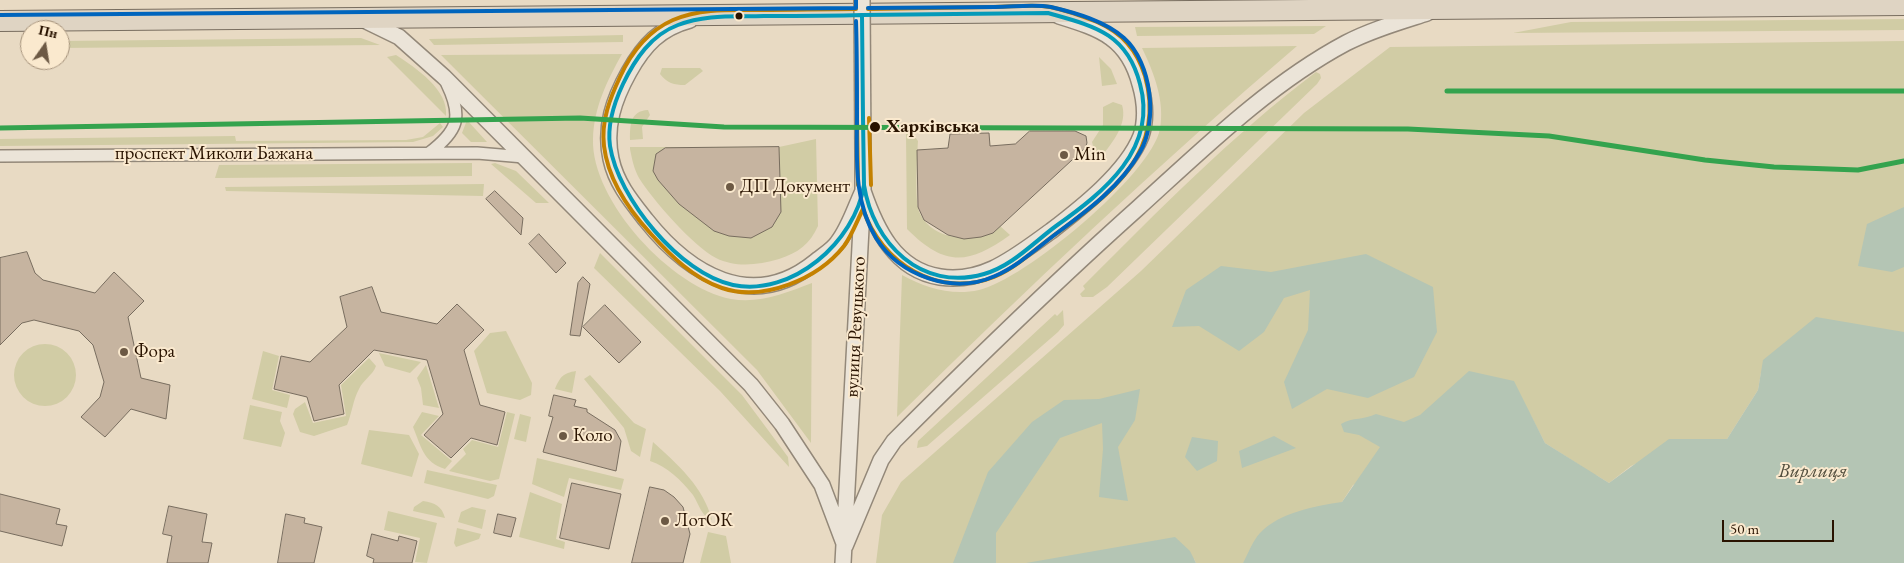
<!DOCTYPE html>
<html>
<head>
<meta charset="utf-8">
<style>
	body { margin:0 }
	#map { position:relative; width:1904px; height:563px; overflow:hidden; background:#e8dac3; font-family:"EB Garamond",serif }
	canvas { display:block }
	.north { position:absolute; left:20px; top:20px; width:50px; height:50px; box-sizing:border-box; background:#fae9ce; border:1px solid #a6937c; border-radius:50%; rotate:13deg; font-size:14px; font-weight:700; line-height:20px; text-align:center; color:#291300 }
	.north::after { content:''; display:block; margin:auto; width:18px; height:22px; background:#6c5944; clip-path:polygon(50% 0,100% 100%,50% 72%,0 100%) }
	.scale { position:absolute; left:1722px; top:520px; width:112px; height:22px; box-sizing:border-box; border:2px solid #291300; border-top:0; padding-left:6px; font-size:15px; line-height:18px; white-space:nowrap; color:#291300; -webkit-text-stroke:4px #fae9ce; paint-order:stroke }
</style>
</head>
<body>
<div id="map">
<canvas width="1904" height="563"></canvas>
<div class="north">Пн</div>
<div class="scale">50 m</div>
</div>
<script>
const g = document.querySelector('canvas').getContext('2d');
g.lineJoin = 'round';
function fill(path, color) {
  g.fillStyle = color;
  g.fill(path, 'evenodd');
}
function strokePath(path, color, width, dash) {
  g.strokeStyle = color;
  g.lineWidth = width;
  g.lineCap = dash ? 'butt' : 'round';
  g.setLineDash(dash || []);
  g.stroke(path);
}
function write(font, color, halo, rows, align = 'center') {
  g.font = font + ' "EB Garamond",serif';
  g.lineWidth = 4;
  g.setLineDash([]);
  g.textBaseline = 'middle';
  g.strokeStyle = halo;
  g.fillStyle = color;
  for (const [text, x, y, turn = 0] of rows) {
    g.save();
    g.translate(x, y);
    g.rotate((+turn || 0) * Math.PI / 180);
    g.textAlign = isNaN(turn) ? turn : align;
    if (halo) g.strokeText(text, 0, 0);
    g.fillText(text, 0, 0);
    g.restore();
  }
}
fill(new Path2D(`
	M1904 19V30L1513 33 1571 22Z
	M1326 26 1314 34 1137 36 1135 27Z
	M623 35V42L434 45 429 39Z
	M361 38 380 45 60 48V41Z
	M1904 41V339L1761 373 1758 390 1727 439H1687L1631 466 1609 483 1596 475 1591 476 1581 466 1545 443 1530 414 1353 485 1342 502 1243 563H1196L1194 559 1050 563H876L882 515 901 482 1141 271 1304 113 1390 47Z
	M1297 46C1159 164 1026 289 897 417L902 275C925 288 952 296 979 290 1024 280 1151 175 1160 129 1165 101 1154 73 1142 48Z
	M622 54C607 81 594 107 593 139 591 201 672 288 731 299 759 304 786 293 812 283L811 443 757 370 441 55Z
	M396 55C416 68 449 90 446 116L387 57Z
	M1099 57 1111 69 1117 84 1102 86Z
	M662 68H700L703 71 685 85C674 85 667 83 660 74Z
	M1316 72 1320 74 1321 78 1317 84 1107 287 1093 297H1082L1080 294 1085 289 1083 286C1158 211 1231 136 1316 72Z
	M1113 102 1122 105C1128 124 1112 143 1101 157L1094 150 1092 142 1103 125V107Z
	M648 110 650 115 642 127 643 139 630 140C630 125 630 111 648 110Z
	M467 120 487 142H471L462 133Z
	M440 123 443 127 433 136 413 142 0 146V139L235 136 236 141 406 140 423 137Z
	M912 133 918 141C917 156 915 194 918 208 927 241 978 246 1000 226L1010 235C968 265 945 267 907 229L906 134Z
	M816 139 818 226C810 244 798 253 779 259 758 265 736 268 716 258 694 247 652 199 639 178 634 169 632 159 630 149V147H779Z
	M472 163V176L215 178 219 165Z
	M495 163 516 171 549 203H536L491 164Z
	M484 184 483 196 226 191 225 187Z
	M600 253 742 395 788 457 789 467 720 391 594 268Z
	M1063 310 1064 325 1058 332 927 446 917 448 918 441 1055 314 1057 316Z
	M506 331 532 383 531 395 520 400 487 393 474 351 490 333Z
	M14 375a31 31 0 1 1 62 0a31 31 0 1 1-62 0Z
	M263 351 279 356 272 390 290 395 287 408 252 399Z
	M379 353 421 362 410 373 385 366Z
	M369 358 376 366C373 375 363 380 359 389 353 400 352 413 347 425L314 436 300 432 293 414 295 409 305 402 313 423 346 416 341 385Z
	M426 365 439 408 423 405 421 388 417 378Z
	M576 371 572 393 555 389C560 377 563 373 576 371Z
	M590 375 634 423 646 429 640 457 631 451 624 428 584 379Z
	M250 405 282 412 280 421 285 433 281 447 243 439Z
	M422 412 439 416 421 435 452 461 445 469C423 462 421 446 413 427Z
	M507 412 515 414 499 479 490 481 449 471 466 454 463 449 472 440 498 447Z
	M520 414 531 417 526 442 514 439Z
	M369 430 409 435 419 454 412 477 361 464Z
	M653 442C678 465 703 486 712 520 701 516 699 504 693 495 681 480 668 467 650 461Z
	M537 458 624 479 621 490 569 478 564 497 532 484Z
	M427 470 497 485 494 496 488 499 424 483Z
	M530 492 562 504 556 539 565 542 564 549 519 537Z
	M423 501C435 503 442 506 445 518L413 511 414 507Z
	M472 507 486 510 482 529 458 522 461 512Z
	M388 511 437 523 427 563 415 562 420 538 384 530Z
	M457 528 481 534 479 539 456 547 454 543Z
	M708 532 726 536 731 563H700Z`), '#d1cca5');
fill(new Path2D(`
	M1904 207V267L1892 272 1858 266 1867 224Z
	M1366 254 1433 287 1437 332 1414 377 1368 398 1327 389 1292 409 1284 382 1308 330 1310 290 1284 298 1264 332 1239 351 1199 326 1172 327 1186 290 1221 266 1271 272Z
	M1816 317 1904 332V563H1243C1248 554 1253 540 1260 533 1280 512 1316 506 1342 502L1380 447 1359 435 1344 432 1341 424C1353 417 1364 420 1376 414L1404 422 1420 415 1469 371 1514 381 1545 443 1609 483 1669 439H1727L1758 390 1763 360Z
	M1140 389 1135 420 1118 447 1128 501 1099 497 1103 449 1102 423 1060 438 996 533V563H953L988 472 1032 422 1064 400 1099 399Z
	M1274 436 1296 448 1242 468 1239 451Z
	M1192 437 1218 441 1217 461 1197 471 1185 457Z
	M1175 537 1190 551 1196 563H1026Z`), '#b4c5b4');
const building = new Path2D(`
	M1030 131H1075L1086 136 1087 143 1085 148 993 233 981 237 964 239 948 235 924 220 918 207 917 150 948 148 950 134 989 133 990 146 1015 144Z
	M779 147 781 212 772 227 751 238 729 236 714 231 679 204 658 180 653 171 656 154 665 148Z
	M495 191 523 218 521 235 486 199Z
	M539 234 566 263 556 273 529 244Z
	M27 252 35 273 43 280 95 293 114 272 144 301 128 317 141 378 170 385 166 419 131 409 105 437 81 417 100 397 104 382 93 345 79 331 34 320 22 323 0 345V258Z
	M583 277 590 284 580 336 570 335 578 283Z
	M372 287 381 312 437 324 457 304 484 330 464 350 480 405 505 412 497 445 471 438 451 458 424 435 443 414 427 360 374 350 339 385 344 414 314 421 307 397 274 389 281 356 310 362 347 327 340 297Z
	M605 305 641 342 619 363 583 327Z
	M554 395 576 400 574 406 587 409V412L615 430 621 441 616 471 543 452 553 417 549 416Z
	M572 483 621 494 609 549 560 538Z
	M650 487 664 490 674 497 683 507 690 534 683 563H632Z
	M0 494 60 509 56 524 67 526 62 546 0 531Z
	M169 506 207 514 202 542 212 543 208 563H167L172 536 163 534Z
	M286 514 305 518 304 523 322 527 314 563H278Z
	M498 514 516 518 511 537 494 533Z
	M372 534 398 541 399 536 417 541 412 563H373L374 559 367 556Z`);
fill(building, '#c6b4a0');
strokePath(building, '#786d5f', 1);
const minor = new Path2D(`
	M429 153C458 131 463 117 447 84
	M0 156 477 153 524 157`);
const tertiary = new Path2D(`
	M362 19 399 37 444 77 751 385 782 424 822 485 845 546
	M690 20C660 28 644 45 629 72 614 99 604 127 611 159 616 183 631 201 646 220 689 274 752 313 815 262 822 256 833 250 838 242 849 228 855 208 863 191
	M863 191C876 229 895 270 940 277 984 284 1017 255 1051 231 1081 208 1127 172 1141 136 1147 118 1145 101 1140 84 1128 38 1101 29 1059 16
	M845 546 881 460 894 441C974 361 1054 283 1138 208 1202 150 1269 84 1346 43 1371 30 1399 22 1427 13
	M843 563 863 191V154`);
const trunk = new Path2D(`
	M0 21 1904 5`);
strokePath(minor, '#938879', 14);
strokePath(tertiary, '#938879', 18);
strokePath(trunk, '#786d5f', 22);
strokePath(minor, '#ebe4d8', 11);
strokePath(tertiary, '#ebe4d8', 15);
strokePath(trunk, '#dfd4c3', 20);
const tertiaryBridge = new Path2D(`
	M862 0 863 154`);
strokePath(tertiaryBridge, '#938879', 18, []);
strokePath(tertiaryBridge, '#ebe4d8', 15);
strokePath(new Path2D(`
	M862 15 863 118
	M862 15C829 16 797 16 764 16 735 17 706 14 678 25 651 35 635 59 623 84 614 103 607 125 610 146 618 198 680 274 733 285 792 297 855 242 864 185
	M862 15 863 118
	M862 15 1048 13C1094 26 1127 33 1140 84 1158 149 1104 192 1056 226 1033 243 1012 266 984 274 921 292 873 243 864 185
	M863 118 864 185
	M863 118 864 185`), '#049ab9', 4);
strokePath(new Path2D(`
	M856 9C824 9 793 10 762 10 731 10 701 8 673 20 648 31 631 53 620 77 610 98 601 121 604 146 608 180 628 209 651 234 671 256 693 278 722 288 763 302 818 279 844 246 852 235 857 221 863 209 881 263 938 299 994 277 1016 268 1034 250 1053 236 1109 195 1167 154 1145 76 1137 50 1122 33 1097 22 1082 16 1065 10 1050 7 1032 4 1011 7 993 7 952 8 910 8 868 9
	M857 118 858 185
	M869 118 871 185`), '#c48100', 4);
strokePath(new Path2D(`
	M0 15 856 8V0
	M856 21C857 52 857 83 857 115 857 157 853 200 876 238 900 276 953 295 995 276 1018 266 1037 248 1057 233 1087 211 1121 186 1140 152 1158 121 1152 63 1124 38 1105 21 1076 13 1051 7 1034 4 1013 7 995 7 953 7 911 8 868 8`), '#0065bd', 4);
strokePath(new Path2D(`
	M1447 91H1904
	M0 128 580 118 724 127 1408 129 1549 136 1705 160 1774 167 1858 170 1904 161`), '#34a34e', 5);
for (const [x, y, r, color] of [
	[739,16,4.5,"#291300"],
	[875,127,6,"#291300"],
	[1064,155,5,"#6c5944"],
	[730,187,5,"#6c5944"],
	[124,352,5,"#6c5944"],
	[563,436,5,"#6c5944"],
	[665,521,5,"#6c5944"]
]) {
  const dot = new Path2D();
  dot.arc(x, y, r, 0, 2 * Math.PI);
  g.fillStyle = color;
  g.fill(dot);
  strokePath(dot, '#fae9ce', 2);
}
write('bold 19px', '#291300', '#fae9ce', [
	["Харківська",886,127]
], 'left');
write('19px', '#291300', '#fae9ce', [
	["проспект Миколи Бажана",214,154],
	["вулиця Ревуцького",856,327,-87]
]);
write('19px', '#291300', '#fae9ce', [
	["Min",1074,155],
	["ДП Документ",740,187],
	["Фора",134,352],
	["Коло",573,436],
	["ЛотОК",675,521]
], 'left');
write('italic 20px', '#524e3d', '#fae9ce', [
	["Вирлиця",1813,472]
]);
</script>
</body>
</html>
